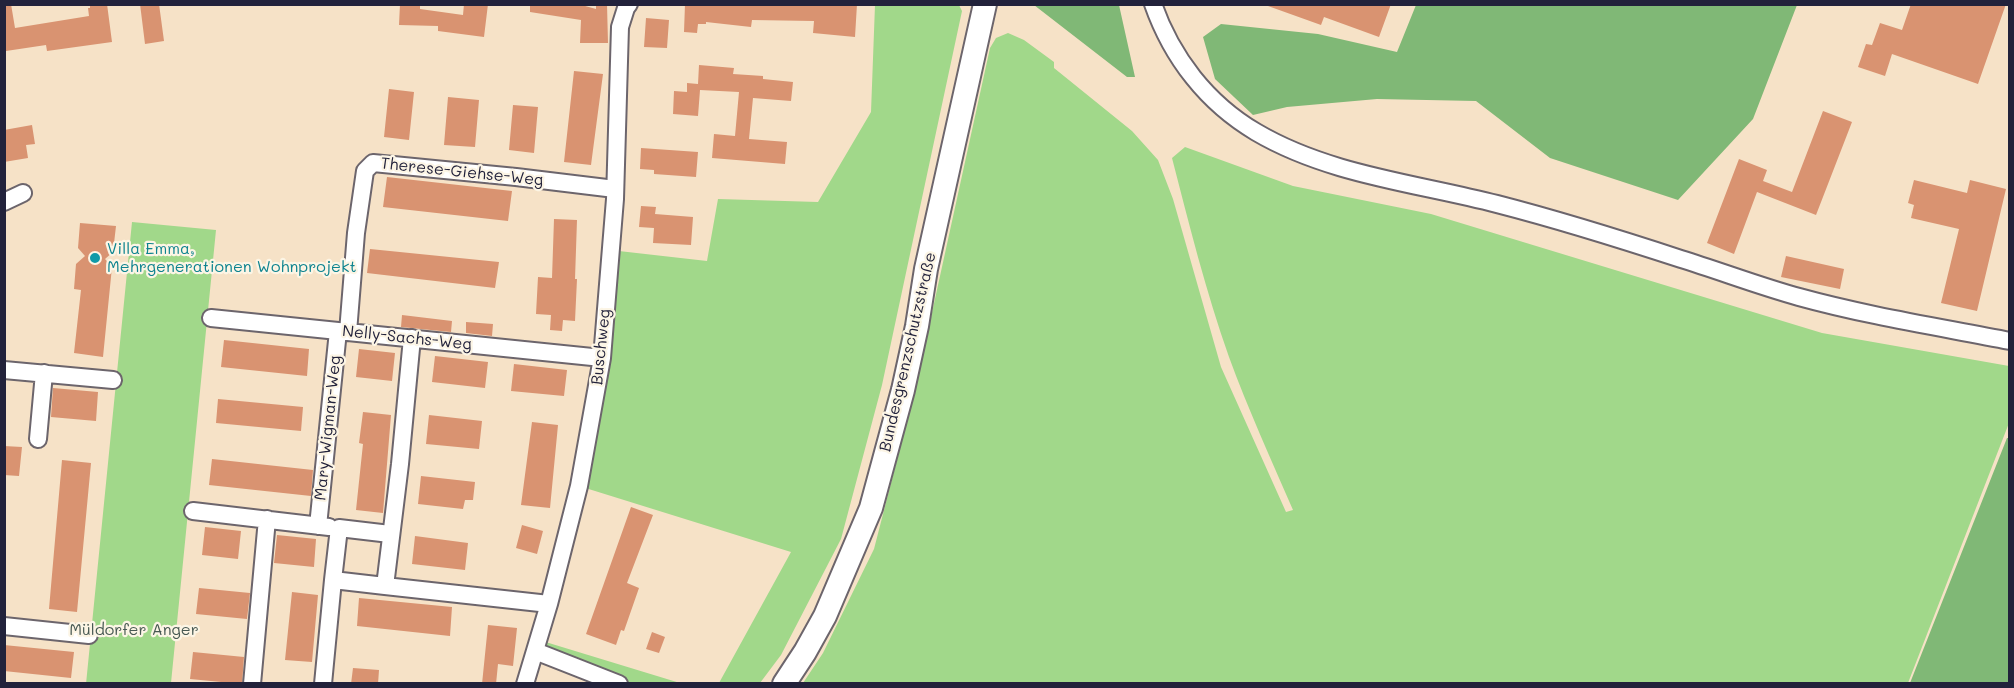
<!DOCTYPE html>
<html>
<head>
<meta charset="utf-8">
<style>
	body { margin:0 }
	#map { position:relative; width:2014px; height:688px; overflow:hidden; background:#f6e2c7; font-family:Mali,sans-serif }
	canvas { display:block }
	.frame { position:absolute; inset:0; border:6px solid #22223b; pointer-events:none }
</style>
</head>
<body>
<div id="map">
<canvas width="2014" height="688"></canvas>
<div class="frame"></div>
</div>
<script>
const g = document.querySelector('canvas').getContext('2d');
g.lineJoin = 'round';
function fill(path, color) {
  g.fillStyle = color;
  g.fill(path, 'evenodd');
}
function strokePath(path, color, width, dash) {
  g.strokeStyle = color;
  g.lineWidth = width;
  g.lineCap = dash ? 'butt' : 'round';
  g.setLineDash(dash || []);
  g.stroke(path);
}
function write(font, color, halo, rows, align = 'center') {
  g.font = font + ' Mali,sans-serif';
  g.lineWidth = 4.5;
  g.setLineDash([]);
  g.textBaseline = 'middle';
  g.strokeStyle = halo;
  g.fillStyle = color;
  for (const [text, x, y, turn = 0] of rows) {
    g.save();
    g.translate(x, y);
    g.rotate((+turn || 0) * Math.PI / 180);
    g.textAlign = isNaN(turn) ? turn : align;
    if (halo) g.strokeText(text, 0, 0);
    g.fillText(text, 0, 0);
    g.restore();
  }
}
fill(new Path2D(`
	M875 5H959L962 11 882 385 841 539 781 655 760 683H719L791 552 579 486 610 250 707 261 718 199 818 202 871 112Z
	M1008 33 1024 40 1054 62V68L1132 131 1158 160 1173 199 1221 367 1286 512 1293 510C1271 459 1248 409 1229 357 1206 292 1189 224 1172 158L1185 147 1293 186 1431 214 1822 333 2009 366V423L1908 683H803L823 653 874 549 915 390 990 48 996 38Z
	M132 222 216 230 171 683 86 684Z
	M539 640 680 683H619L535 651Z`), '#a1d88a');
fill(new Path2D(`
	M1034 5H1119L1135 77H1127Z
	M1416 5V4L1797 5 1753 119 1678 200 1550 158 1476 101 1377 99 1287 107 1253 115 1215 79 1203 37 1221 24 1318 34 1397 52Z
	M2007 438H2010L2009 683H1910Z`), '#80b876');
fill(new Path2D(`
	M11 4 15 28 89 16 88 8H90V4H107L112 42 47 51 46 45 6 51 4 5Z
	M140 4H159L164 41 145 44Z
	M400 4H420V9L463 15 464 4H488L484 37 438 31V26L399 25Z
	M530 4H578L596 9V4H607L608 43H580L581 20 530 12Z
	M685 4H857L855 37 813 33 814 21 752 20 751 27 706 22V24H698L697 33 684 32Z
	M1268 4H1391L1379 37 1324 17 1321 25 1268 6Z
	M1911 4H2006L1978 84 1892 54 1885 76 1858 67 1866 44 1872 45 1880 23 1902 30Z
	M646 18 669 20 667 48 644 47Z
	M699 65 734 68 733 74 763 76V79L793 82 791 101 753 98 749 139 787 142 785 164 712 158 714 134 735 136 739 92 700 90 698 116 673 114 674 91 687 92V83L698 84Z
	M574 71 603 74 591 165 564 162Z
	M389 89 414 92 409 140 384 137Z
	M448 97 479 100 475 147 444 145Z
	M513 105 538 107 534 153 509 150Z
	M1823 111 1852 122 1816 215 1757 192 1734 254 1707 243 1739 159 1767 170 1763 181 1792 192Z
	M32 125 35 144 26 145 28 158 4 162V130Z
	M641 148 698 152 696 177 654 174V170L640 169Z
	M387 177 512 191 508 221 383 207Z
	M1914 180 1967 193 1970 180 2006 189 1977 311 1941 303 1959 229 1911 218 1914 205 1908 203Z
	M641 206 656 207 655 214 693 217 691 245 653 243 654 228 639 227Z
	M554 219 577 220 575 279H577L575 321 563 320 562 331 550 330 551 315 536 314 538 277 552 278Z
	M80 223 116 226 113 252 105 259 112 267 103 357 74 353 81 290 74 289 76 264 85 256 78 248Z
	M370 249 499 262 495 288 367 273Z
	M1786 256 1844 269 1840 289 1781 277Z
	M402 315 452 321 451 332 401 327Z
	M466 322 493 324 492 336 466 333Z
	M224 340 309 349 307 376 221 367Z
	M359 349 395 353 392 381 356 377Z
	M435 356 488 362 485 388 432 382Z
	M514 364 567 370 564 396 511 391Z
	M53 388 98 392 96 421 51 417Z
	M218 399 303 407 301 431 216 423Z
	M363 412 391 415 383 513 356 510 363 444 359 443Z
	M429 415 482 421 479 449 426 444Z
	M532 422 558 425 550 508 521 505Z
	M4 446 22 447 19 476 4 475Z
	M212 459 313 470 311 496 209 485Z
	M62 460 91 463 77 612 49 609Z
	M421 476 475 482 473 500H465L463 509 418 504Z
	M631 507 653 515 627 583 639 588 624 631 621 630 616 645 586 634Z
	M522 525 543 531 537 554 516 548Z
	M205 527 241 531 238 559 202 555Z
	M277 535 316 539 314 567 274 563Z
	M415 536 468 543 465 570 412 564Z
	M199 588 250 593 247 619 196 614Z
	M292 592 318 595 312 662 285 660Z
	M359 598 452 607 450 636 357 626Z
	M488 625 517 628 513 666 498 664 496 684H482Z
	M652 632 665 637 659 653 646 649Z
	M4 645 74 652 71 678 4 671Z
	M193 652 244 657 242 684 190 679Z
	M353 668 379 670 378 684H351Z`), '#d99371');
const street = new Path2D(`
	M1153 4C1172 58 1207 103 1256 132 1329 175 1416 183 1497 204 1559 220 1620 239 1681 259 1720 271 1759 286 1799 297 1868 316 1939 327 2010 341
	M4 202 23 193
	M211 318 602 358
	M348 332 356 233 365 171 373 163 516 177 615 189
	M4 370 113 380
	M38 439 44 373
	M193 511 329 527
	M318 526 338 331
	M390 534 339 528 333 580 385 586 400 464 412 338
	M385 586 549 604
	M4 626 89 635
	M535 651 619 684
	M252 684 267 519
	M323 684 333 580
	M525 684 549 604 579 486 602 358 615 199 620 27 626 8 629 4`);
const secondary = new Path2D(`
	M784 684 805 652 825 616 871 508 903 390 917 326 926 269 985 4`);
strokePath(street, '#6c656c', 20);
strokePath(secondary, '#6c656c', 26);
strokePath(street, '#fff', 16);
strokePath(secondary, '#fff', 22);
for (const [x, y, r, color] of [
	[95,258,6,"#0f9aa8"]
]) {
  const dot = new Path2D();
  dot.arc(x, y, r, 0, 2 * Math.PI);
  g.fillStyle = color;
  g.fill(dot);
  strokePath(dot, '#fcf5e5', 2);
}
write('16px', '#22223b', '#fcf5e5', [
	["Therese-Giehse-Weg",462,172,6],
	["Nelly-Sachs-Weg",407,338,6],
	["Buschweg",601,347,-84],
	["Bundesgrenzschutzstraße",908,352,-77],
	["Mary-Wigman-Weg",328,428,-84]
]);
write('16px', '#0d838f', '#fcf5e5', [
	["Villa Emma,",107,249],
	["Mehrgenerationen Wohnprojekt",107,267]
], 'left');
write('16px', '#485953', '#fcf5e5', [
	["Müldorfer Anger",134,630]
]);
</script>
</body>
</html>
